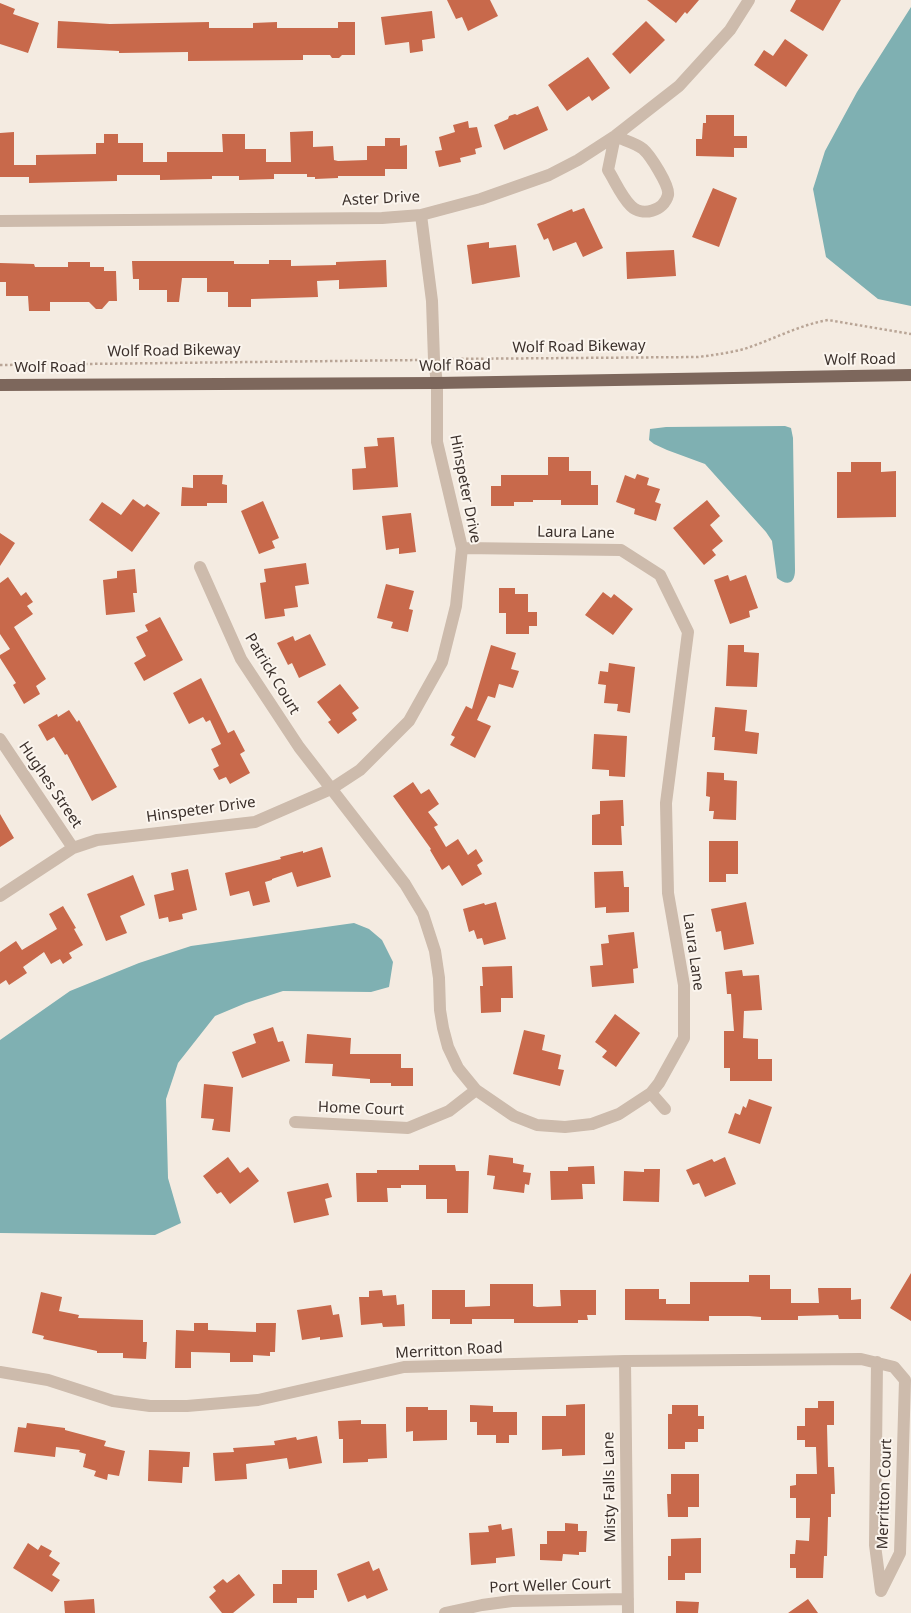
<!DOCTYPE html>
<html>
<head>
<meta charset="utf-8">
<style>
	body { margin:0 }
	canvas { display:block; background:#f4ebe1 }
</style>
</head>
<body>
<canvas width="911" height="1613"></canvas>
<script>
const g = document.querySelector('canvas').getContext('2d');
g.lineJoin = 'round';
function fill(path, color) {
  g.fillStyle = color;
  g.fill(path, 'evenodd');
}
function strokePath(path, color, width, dash) {
  g.strokeStyle = color;
  g.lineWidth = width;
  g.lineCap = dash ? 'butt' : 'round';
  g.setLineDash(dash || []);
  g.stroke(path);
}
function write(font, color, halo, rows, align = 'center') {
  g.font = font + ' "Noto Sans",sans-serif';
  g.lineWidth = 4;
  g.setLineDash([]);
  g.textBaseline = 'middle';
  g.strokeStyle = halo;
  g.fillStyle = color;
  for (const [text, x, y, turn = 0] of rows) {
    g.save();
    g.translate(x, y);
    g.rotate((+turn || 0) * Math.PI / 180);
    g.textAlign = isNaN(turn) ? turn : align;
    if (halo) g.strokeText(text, 0, 0);
    g.fillText(text, 0, 0);
    g.restore();
  }
}
fill(new Path2D(`
	M911 7V306L878 299 826 257 813 189 825 151 857 92Z
	M785 426 791 428 793 438 795 570C795 584 787 586 777 578L772 541 766 532 705 464 667 450 654 444 649 440 650 429 666 427Z
	M354 923 369 929 382 940 393 962 389 987 371 992 283 991 246 1003 215 1016 178 1063 166 1099 168 1178 181 1223 155 1235 0 1233V1040L70 991 139 963 191 946Z`), '#7fb0b2');
fill(new Path2D(`
	M447 0H490L498 16 468 31 462 17 456 19Z
	M647 0H699L687 14 685 12 676 23Z
	M796 0H841L823 31 790 11Z
	M0 3 15 9 13 14 39 23 28 53 0 44Z
	M432 11 435 38 422 40 423 51 410 53 409 42 385 45 381 17Z
	M58 21 110 24 209 22V28H253V23L277 22V28H338V22H355V55H342L339 58H332L330 55H303V60L188 61V52L119 53V51L57 48Z
	M646 21 665 40 630 74 612 54Z
	M785 39 808 55 786 87 754 65 764 50 773 56Z
	M588 57 610 88 592 101 589 96 567 111 548 85Z
	M538 106 548 130 504 150 494 125 508 119 509 116 515 114 517 115Z
	M706 115H734V136H747V148H734V157L696 156V139H702L703 123H706Z
	M468 121 469 128 477 127 482 147 475 149 476 154 460 158 461 162 439 167 435 151 442 150 439 137 455 132 453 125Z
	M313 131V147L333 146 334 160 338 161 367 160V146H385V138H400V146L407 145V169H385V176H338V178L315 179V177H307V174H274V179L239 180V176H212V179L160 180V175H117V181L29 183V177H0V133L14 132V165H36V155L96 154V143H104V134H118V143H143V162H167V152H223L222 134H245V149H266V162H291L290 132Z
	M713 188 737 198 719 247 692 237Z
	M584 208 603 248 583 257 576 242 553 251 548 238 544 240 537 224 572 209 573 212Z
	M489 242V248L516 245 520 277 472 284 467 245Z
	M674 250 676 276 627 279 626 252Z
	M269 260H291V266L336 265V262L386 260 387 287 339 289V280L317 281 318 297 251 299V307H228V292H207V278H182L179 302H167V290H139V279H133L132 261H234V264H269Z
	M68 262H90V267H104V271H116L117 301H109L102 309H96L89 302H50V311H29L28 296H6V282H0V263L34 264 35 267H68Z
	M394 437 398 487 353 490 352 469 366 468 364 447 378 446 377 438Z
	M548 457H569V471H591V485H598V505H561V500H533V502H514V506H491V486H501V475H548Z
	M851 462H881V472L896 471V517L837 518V472H851Z
	M637 474 649 478 647 485 660 489 655 502 661 504 656 521 634 514 635 509 616 502 625 475 635 479Z
	M193 475H223L222 484 227 485V503H207V506H181L182 487 193 488Z
	M133 499 144 507 147 504 160 513 132 552 89 520 102 502 121 515Z
	M707 500 720 516 710 525 723 541 712 550 716 555 704 565 673 528Z
	M263 501 279 538 272 541 275 548 259 554 241 511Z
	M411 513 416 552 399 554V548L386 550 382 516Z
	M0 533 15 543 0 566Z
	M306 563 309 584 295 586 298 607 284 609 285 616 265 619 260 583 266 582 264 569Z
	M135 569 137 593H133L135 612 106 615 103 580 117 578V571Z
	M728 575 730 581 746 575 758 608 749 611 750 617 730 624 714 580Z
	M8 577 21 596 26 592 33 602 27 606 33 614 14 627 46 679 36 686 40 694 24 704 13 685 16 683 0 658V655L10 649 0 634V583Z
	M386 584 414 591 409 609 413 610 408 632 391 628 393 622 377 618Z
	M499 588H515V594H528V612H537V626H529V634H506V613H499Z
	M603 592 611 598 614 594 633 609 613 635 585 615Z
	M160 617 183 660 144 681 134 663 146 656 136 637 148 631 145 625Z
	M310 634 326 665 299 678 292 663 288 665 277 643 293 636 295 641Z
	M491 645 516 653 511 669 519 671 513 688 499 684 495 698 488 696 477 720 491 726 475 758 450 745 455 737 451 735 466 706 472 709Z
	M728 645H744V652L759 653 757 687 726 686Z
	M609 663 635 667 630 713 617 711 618 704 604 703 606 685 598 684 600 671 608 672Z
	M201 678 228 733 234 730 245 751 240 754 250 773 230 784 226 777 219 780 213 769 219 766 211 749 221 744 210 720 206 722 203 717 189 724 173 693Z
	M340 684 359 708 352 713 357 720 338 734 328 722 331 720 317 702Z
	M715 707 747 710 745 731 759 733 757 754 714 750 715 737H712Z
	M69 710 77 722 79 720 117 787 92 801 67 754 65 755 54 737 47 741 38 725 57 714 58 717Z
	M594 734 627 736 625 777 609 776V770L592 769Z
	M707 772 724 773V780L737 781 736 820 713 819 714 811H709L710 797 706 796Z
	M413 782 421 794 429 789 439 804 428 812 438 825 434 827 446 847 458 839 468 855 476 849 483 861 477 865 482 874 462 886 449 865 442 870 430 850 431 849 393 796Z
	M623 800 624 826H621L622 845H592V815L600 814V801Z
	M0 814 14 838 0 847Z
	M709 841H738V874H726V882H709Z
	M322 847 331 877 297 887 292 872 272 879V880L265 882 270 902 253 906 249 891 230 896 225 873 281 859 280 857 303 851V853Z
	M188 869 197 910 182 914 183 919 169 922 168 917 159 919 154 895 174 890 171 873Z
	M623 871 624 887H629V912L606 913V907L595 908 594 872Z
	M133 875 145 905 120 916 127 933 106 941 87 894Z
	M496 902 506 939 484 945 482 938 477 939 474 930 469 932 463 909 484 903 485 905Z
	M746 902 754 944 724 950 721 931 716 932 711 909Z
	M63 906 76 928 74 929 83 945 69 953 72 958 63 964 60 959 51 964 44 952 23 967 27 973 9 985 6 980 0 984V952L16 941 22 950 57 929 49 914Z
	M634 932 638 968 633 969 634 983 592 987 590 966 603 965 601 944 609 943 608 935Z
	M512 966 513 998H501V1012L481 1013 480 986H483L482 967Z
	M742 970 743 976 759 975 762 1010 744 1011 743 1038 758 1039V1059H772V1081H730V1068H724V1031H734L731 994H727L725 972Z
	M615 1014 640 1033 616 1067 602 1057 607 1051 595 1042Z
	M273 1027 278 1042 283 1041 290 1061 242 1078 232 1052 256 1043 253 1034Z
	M524 1030 545 1035 542 1050 561 1055 558 1069 564 1070 560 1086 513 1074Z
	M307 1034 351 1038 350 1054H401V1068H413V1086H391V1083H370V1079L332 1076 333 1064 305 1063Z
	M204 1084 233 1087 230 1132 212 1130 214 1119 201 1118Z
	M749 1099 772 1107 760 1144 728 1133 735 1113 740 1115 743 1106 746 1108Z
	M489 1155 513 1158V1163L524 1165 523 1172 531 1173 529 1185 525 1184 524 1193 493 1189 495 1176 487 1175Z
	M228 1157 240 1173 248 1167 259 1181 230 1204 221 1192 217 1194 203 1176Z
	M725 1157 736 1184 705 1197 699 1183 693 1185 686 1170 712 1159 714 1162Z
	M419 1165H455L456 1171H469L468 1213H447V1199H426V1185H401V1188H387L388 1202H357L356 1173H377V1170H419Z
	M594 1166 595 1184H582L583 1199 551 1200 550 1171H568V1167Z
	M644 1169H660L659 1202 623 1201 624 1171 644 1172Z
	M328 1183 332 1197 325 1199 329 1215 294 1223 287 1192Z
	M911 1273V1321L890 1308Z
	M749 1275H770V1289H791V1303H819L818 1288H851V1300L861 1299V1319H839L838 1315 798 1316V1320H761V1317L749 1316H709V1321L625 1320V1289H659V1299H666V1304H690V1282H749Z
	M490 1284H533V1306L537 1307 561 1306 560 1290H596V1315H587L588 1320H578V1323H514V1319H472V1324H450V1319H432V1290H465V1307L490 1306Z
	M382 1290 383 1296 396 1295 397 1305 404 1304 405 1326 383 1327 382 1323 361 1325 359 1297H369V1291Z
	M41 1292 62 1297 59 1311 79 1315 78 1318 143 1320V1342H147L146 1359 123 1358V1353H97V1351L43 1339 44 1336 32 1333Z
	M331 1305 333 1315 339 1314 343 1337 320 1340V1337L302 1340 297 1310Z
	M194 1323H208V1330L256 1332V1323H276L275 1352H270V1356L253 1355V1362H230V1353L191 1352V1368H175L176 1330 194 1331Z
	M818 1401H834V1425H827L828 1467H834L835 1494H831V1517H828L827 1556H824L823 1578H796V1568H790V1554H795L796 1540 809 1541 810 1518H796V1498H790V1486L796 1485V1474H817L816 1447H805V1440H797V1426H805V1408H818Z
	M585 1404V1455L562 1456V1449L542 1450V1416H566V1405Z
	M470 1405 493 1406V1412H517V1435H509V1443H496V1435H477V1422H470Z
	M672 1405H698V1416H704V1429H698V1442H685V1449H668V1414H672Z
	M406 1407H428V1410H447V1440L413 1441V1431L406 1432Z
	M361 1420V1424H386L387 1458 368 1459V1462L343 1463V1439H339L338 1421Z
	M27 1423 65 1428V1430L106 1441 104 1446 125 1451 119 1476 108 1474 107 1480 94 1476 96 1471 83 1467 86 1454 79 1452 80 1450 56 1447 55 1457 14 1452 18 1427 26 1428Z
	M317 1436 322 1463 289 1469 287 1458 246 1464 247 1479 215 1481 213 1453 234 1452 233 1448 275 1445 274 1441 296 1437 297 1440Z
	M149 1450 190 1452 189 1467H183L182 1483 148 1481Z
	M671 1474H699V1507H688V1517H668L667 1494H671Z
	M565 1523 578 1524V1531H587L586 1552H579V1555L563 1554 562 1561 540 1560V1544H547V1531H565Z
	M501 1524 502 1530 512 1528 515 1556 496 1558V1563L471 1565 469 1533 489 1532 488 1526Z
	M701 1538V1573H685V1580H668V1556H671V1539Z
	M28 1543 38 1550 41 1545 52 1551 49 1556 60 1563 52 1575 60 1580 52 1592 13 1568Z
	M369 1561 373 1571 379 1568 388 1590 367 1599 365 1595 348 1602 337 1574Z
	M282 1570H317V1590H314V1598H297V1603H273V1584H282Z
	M239 1574 255 1595 233 1613H222L209 1597 216 1591 213 1587 223 1579 227 1583Z
	M94 1599 95 1613H65L64 1601Z
	M808 1599 818 1613H788Z
	M676 1601 699 1602 698 1613H676Z`), '#c8694b');
strokePath(new Path2D(`
	M446 359 698 357C714 355 729 353 744 349 772 340 799 325 828 320L911 334
	M0 365 421 360`), '#b9a596', 2.5, [2.5, 2.5]);
strokePath(new Path2D(`
	M615 136C623 140 636 143 643 149 650 155 670 186 668 195 664 211 642 217 631 206 621 196 615 181 608 170Z
	M0 221 382 218 421 215 481 199 549 175 578 160 615 136 679 86 730 30 749 0
	M200 567 241 659 299 747 405 884 423 914 435 951 439 978 440 1010 443 1028 448 1047 458 1068 476 1090 514 1116 537 1125 565 1127 592 1124 619 1114 651 1093 659 1083 684 1038V985L668 893 666 803 688 632 660 575 621 550 462 548
	M0 739 73 848
	M0 896 73 848 97 840 255 822 331 789 360 770 409 721 442 662 456 606 462 548 437 442V383L434 360 432 301 421 215
	M651 1093 665 1109
	M295 1122 408 1128 449 1111 476 1090
	M625 1361 628 1613
	M877 1362 875 1545 881 1591
	M0 1372 48 1380 113 1401 150 1406H187L258 1400 404 1367 625 1361 861 1359 894 1367 905 1380 900 1553 881 1591
	M445 1613 482 1605 512 1601 628 1599`), '#cdbbac', 12);
strokePath(new Path2D(`
	M0 385 437 383 911 375`), '#7d675c', 12);
write('15px', '#3b302b', '#fbf5ee', [
	["Aster Drive",381,199,-3],
	["Wolf Road Bikeway",579,347,-1],
	["Wolf Road Bikeway",174,351,-1],
	["Wolf Road",860,360,-1],
	["Wolf Road",455,366,-1],
	["Wolf Road",50,368],
	["Hinspeter Drive",465,489,79],
	["Laura Lane",576,533,1],
	["Patrick Court",272,674,59],
	["Hughes Street",50,785,56],
	["Hinspeter Drive",201,810,-8],
	["Laura Lane",693,952,82],
	["Home Court",361,1109,2],
	["Merritton Road",449,1351,-3],
	["Misty Falls Lane",610,1487,-91],
	["Merritton Court",885,1494,-88],
	["Port Weller Court",550,1586,-2]
]);
</script>
</body>
</html>
